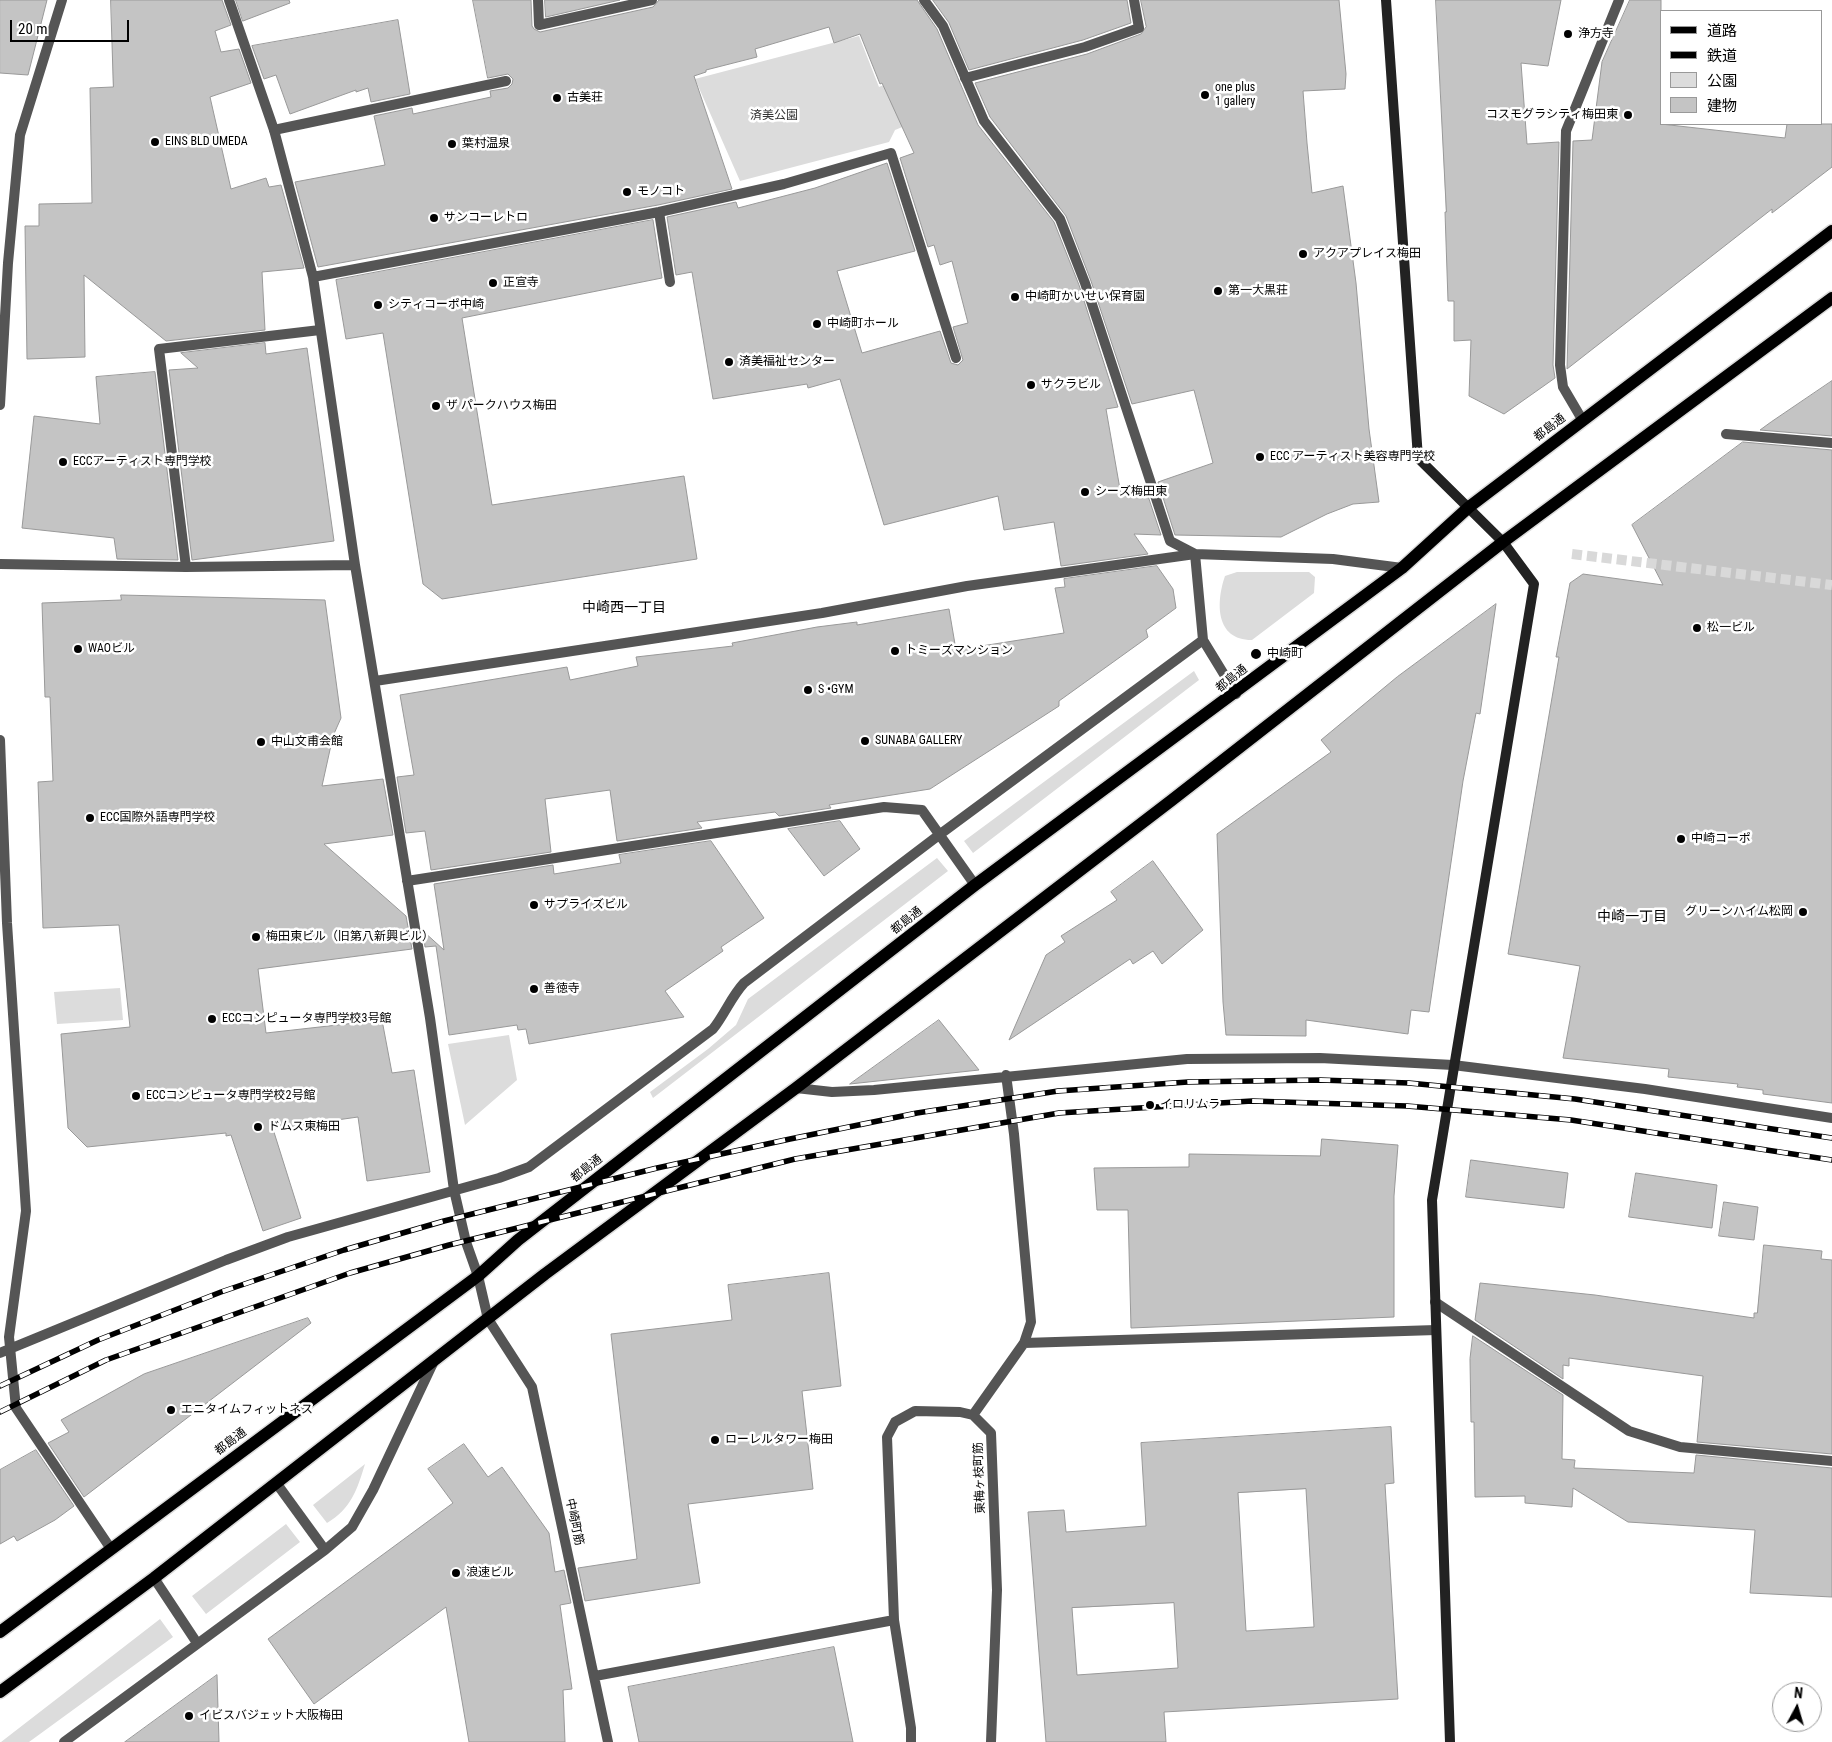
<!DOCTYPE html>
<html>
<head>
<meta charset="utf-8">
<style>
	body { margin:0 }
	#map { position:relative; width:1832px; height:1742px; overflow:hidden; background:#fff; font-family:"Roboto Condensed","Noto Sans JP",sans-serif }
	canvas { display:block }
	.legend { position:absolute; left:1660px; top:10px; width:162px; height:115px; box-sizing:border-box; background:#fff; border:1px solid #999; margin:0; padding:6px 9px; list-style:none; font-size:15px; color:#000 }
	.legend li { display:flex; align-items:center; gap:10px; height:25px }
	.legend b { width:25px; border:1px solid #999 }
	.north { position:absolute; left:1772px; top:1682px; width:50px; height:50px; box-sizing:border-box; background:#fff; border:1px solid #999; border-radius:50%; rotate:6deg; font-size:14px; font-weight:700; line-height:20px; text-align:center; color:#000 }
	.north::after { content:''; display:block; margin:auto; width:18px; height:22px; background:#000; clip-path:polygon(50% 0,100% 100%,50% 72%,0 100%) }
	.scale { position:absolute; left:10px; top:20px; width:119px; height:22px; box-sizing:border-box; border:2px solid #000; border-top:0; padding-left:6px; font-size:15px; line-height:18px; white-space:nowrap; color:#000; -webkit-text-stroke:4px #fff; paint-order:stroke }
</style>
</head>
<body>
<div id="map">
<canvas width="1832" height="1742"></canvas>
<ul class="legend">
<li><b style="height:6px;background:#000"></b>道路</li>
<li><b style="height:6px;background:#000"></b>鉄道</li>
<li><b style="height:14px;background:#dcdcdc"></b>公園</li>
<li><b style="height:14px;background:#c4c4c4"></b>建物</li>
</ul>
<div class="north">N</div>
<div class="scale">20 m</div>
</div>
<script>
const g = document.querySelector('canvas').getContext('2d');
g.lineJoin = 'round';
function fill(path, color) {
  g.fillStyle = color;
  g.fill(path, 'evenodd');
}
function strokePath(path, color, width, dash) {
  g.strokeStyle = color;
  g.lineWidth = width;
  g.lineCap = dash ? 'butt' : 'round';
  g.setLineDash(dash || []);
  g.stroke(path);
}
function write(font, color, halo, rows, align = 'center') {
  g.font = font + ' "Roboto Condensed","Noto Sans JP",sans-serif';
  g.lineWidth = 5;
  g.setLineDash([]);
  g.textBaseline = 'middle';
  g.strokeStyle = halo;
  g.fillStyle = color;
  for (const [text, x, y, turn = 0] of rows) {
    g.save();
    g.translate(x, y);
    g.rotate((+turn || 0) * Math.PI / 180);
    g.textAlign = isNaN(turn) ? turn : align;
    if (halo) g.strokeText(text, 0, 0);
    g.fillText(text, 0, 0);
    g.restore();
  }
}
fill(new Path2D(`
	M859 36 879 87 943 59 964 102 895 130 889 142 740 181 695 79Z
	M1237 572H1309L1315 577 1314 593 1252 640C1215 640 1216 602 1225 576Z
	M1194 671 1199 680 973 853 964 841Z
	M937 858 948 871 653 1098 650 1092 708 1049 736 1025 748 999Z
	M120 988 123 1020 57 1024 54 992Z
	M509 1035 517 1080 465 1125 448 1044Z
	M365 1464C357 1490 351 1509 327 1523L313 1505Z
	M286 1524 300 1542 206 1614 192 1596Z
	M160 1619 173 1637 29 1742H1Z`), '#dcdcdc');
const building = new Path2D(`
	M0 0H47L28 75 0 73Z
	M111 0H222L231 25 215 31 221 52 239 49 251 83 210 97 231 189 266 178 269 187 281 185 304 268 262 272 265 330 166 341 84 275 85 357 27 359 25 226H39V204L92 203 90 88 113 87Z
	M236 0H289L290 3 243 21Z
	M473 0H531L532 26 534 29 540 32 653 7 659 0H917L937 29 978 125 1054 222 1079 285 1118 407 1106 409 1121 495 1145 487 1161 535 1134 534 1148 554 1061 566 1054 522 1004 530 998 496 884 525 840 379 808 388 807 384 713 399 692 272 676 275 667 217 736 202 738 208 815 188 887 163 915 251 837 271 862 353 940 331 951 363 958 365 963 360 953 327 968 323 952 261 940 265 934 245 928 247 900 158 914 153 882 83 880 84 860 34 834 43 829 27 755 49 757 57 706 70V72L694 76 732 189 658 205 318 267 295 182 385 165 374 116 412 108 413 114 491 97 490 91 508 88 512 84 513 79 508 74 488 78Z
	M545 0H620L546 17Z
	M933 0H1127L1131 23 1083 40 969 70 949 23Z
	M1141 0H1339L1346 74 1345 89 1303 91 1307 143 1312 193 1343 186 1356 283 1369 429 1379 502 1353 504 1327 514 1281 537 1175 535 1158 482 1213 463 1194 390 1132 404 1091 281 1066 216 990 117 975 83 1087 54 1141 34 1146 27Z
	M1436 0H1561L1548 66 1521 63 1527 144 1559 142 1553 365 1555 378 1504 414 1469 396 1471 340 1454 341V301H1448L1445 212H1446Z
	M1630 0H1661V124L1785 138 1787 124H1832V167L1772 213V209L1567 369 1573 141 1592 140 1602 62Z
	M398 20 410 94 371 102 368 88 356 92V90L290 114 276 75 264 79 252 46Z
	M653 220 662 278 462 318 492 505 684 476 697 559 442 599 423 584 383 333 346 339 336 280Z
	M265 343 266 354 307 348 334 541 192 560 169 370 198 368 181 353Z
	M155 372 178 560 117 559 114 538 22 528 34 416 100 424 96 377Z
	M1832 381V436L1760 430 1771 422Z
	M1743 442 1832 450V1103L1763 1094V1090L1737 1087 1738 1084 1668 1077 1669 1069 1563 1058 1580 966 1508 954 1559 657H1556L1570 583 1583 574 1663 585 1632 525Z
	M1157 566 1173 589 1176 608 1146 630 1148 637 1059 701V706L930 789 829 805 831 808 779 816 775 812 697 822 702 828 617 841 610 790 545 799 551 852 431 870 425 831 406 833 397 777 414 775 400 695 567 667 570 680 638 666 636 657 733 646 732 643 817 627 857 622V625L949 609 956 650 1064 633 1055 588 1065 587 1064 579Z
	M121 595 325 600 341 718 333 736 322 786 383 779 393 835 324 844 406 916 412 949 258 969 266 1033 382 1020 392 1073 414 1070 430 1172 367 1181 358 1117 273 1129 301 1218 263 1231 231 1135 226 1136V1133L87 1147 68 1128 61 1034 130 1027 119 925 43 928 38 782 53 781 50 697H45L42 603 121 600Z
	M1496 604 1480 714 1476 713 1463 781 1429 1012 1411 1010 1408 1034 1306 1020V1036L1226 1035 1223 1002 1217 834 1331 752 1321 740 1397 677Z
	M840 821 860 849 824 876 788 829Z
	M711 841 764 918 721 947 723 951 665 991 684 1017 529 1044 526 1029 518 1030 517 1025 449 1035 436 946 425 947 423 931 444 950 434 884 553 865 554 874 621 863 619 855Z
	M1153 861 1203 930 1162 964 1153 951 1133 964 1130 959 1009 1040 1046 955 1065 942 1061 936 1117 900 1111 892Z
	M939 1020 979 1070 850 1084Z
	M1322 1139 1398 1145 1394 1196V1317L1131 1328 1128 1210H1097L1094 1168 1189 1167V1154L1320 1156Z
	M1471 1160 1568 1173 1564 1208 1466 1197Z
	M1636 1173 1717 1185 1712 1228 1629 1217Z
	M1724 1202 1758 1207 1754 1240 1719 1236Z
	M1764 1245 1822 1251 1821 1259 1832 1260V1454L1697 1442 1703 1376 1569 1358V1366L1563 1365V1379L1475 1320 1480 1283 1595 1295 1754 1318V1313H1757Z
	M829 1273 841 1386 802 1391 813 1489 688 1504 700 1583 585 1601 578 1568 637 1559 611 1334 732 1320 728 1285Z
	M308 1318 311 1323 84 1497 48 1443 69 1432 61 1420 144 1374Z
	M1473 1336 1563 1395 1562 1459 1575 1460 1574 1468 1694 1473 1696 1455 1832 1468V1597L1750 1593 1755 1530 1628 1522 1573 1488 1572 1507 1525 1503V1496L1475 1497 1474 1422H1471L1470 1359Z
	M1391 1427 1394 1483 1385 1484 1398 1699 1164 1712 1166 1742H1046L1028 1512 1064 1510 1066 1532 1146 1526 1141 1443ZM1306 1489 1314 1627 1246 1631 1238 1493ZM1174 1603 1178 1668 1077 1675 1072 1608Z
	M464 1444 488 1477 502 1467 549 1533 555 1572 564 1570 571 1603 560 1605 572 1689 563 1690 565 1742H469L446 1607 314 1704 268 1639 453 1503 428 1469Z
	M36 1450 74 1506 55 1520 17 1541 14 1536 0 1544V1470Z
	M834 1647 853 1742H639L628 1687Z
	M217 1675 219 1742H125Z`);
fill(building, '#c4c4c4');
strokePath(building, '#999', 1);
strokePath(new Path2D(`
	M1572 554 1832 585`), '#d9d9d9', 10, [10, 5]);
const primary = new Path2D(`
	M0 1632 478 1276 518 1240 975 885 1402 568 1469 507 1832 231
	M0 1692 154 1578 545 1274 796 1088 1172 800 1503 542 1832 298`);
strokePath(primary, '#dbdbdb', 15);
strokePath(new Path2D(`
	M538 0 539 25 652 0
	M965 78 1085 47 1139 28 1134 0
	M274 130 506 81
	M0 405 8 263 20 135 62 0
	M1726 434 1832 443
	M186 567 159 349 320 330
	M1453 1065 1645 1089 1832 1118`), '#555', 10);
strokePath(new Path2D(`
	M229 0 274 130 313 277 355 565 430 1018 454 1190 466 1242 478 1276 488 1319 532 1387 608 1742
	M924 0 943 26 984 121 1060 219 1085 283 1170 541 1195 554
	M659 212 670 282
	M313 277 659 212 784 184 891 153 956 358
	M1583 421 1563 387 1560 365 1566 131 1619 0
	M1195 554 1203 640 1236 694
	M0 564 186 567 355 565
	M375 681 822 613 967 586 1195 554 1333 559 1402 568
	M0 740 7 923 26 1211 9 1337 16 1408 111 1549
	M407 881 884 807 922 810 975 885
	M1006 1075 1014 1134 1031 1322 1024 1343
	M796 1088 832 1092 874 1090 1187 1059 1320 1058 1453 1065
	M1435 1302 1629 1431 1680 1447 1832 1461
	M0 1353 226 1260 288 1237 499 1178 529 1167 713 1029C725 1014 731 997 744 983L939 835 1203 640
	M973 1415 1024 1343 1436 1330
	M277 1484 325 1550
	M154 1578 197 1643
	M595 1676 894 1620
	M64 1742 325 1550 352 1527 373 1490 433 1363
	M911 1742V1728L894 1620 887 1437 895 1422 915 1411 960 1412 973 1415 991 1433 997 1590 991 1742`), '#555', 10);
strokePath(new Path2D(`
	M1386 0 1418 458 1503 542 1534 584 1432 1200 1450 1742`), '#222', 10);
strokePath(primary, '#000', 12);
const rail = new Path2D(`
	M0 1386 98 1340 221 1292 344 1250 444 1221 657 1168 790 1139 917 1113 1058 1091 1188 1082 1320 1080 1409 1083 1575 1099 1832 1138
	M0 1412 106 1360 350 1273 449 1245 795 1159 1059 1113 1252 1101 1407 1106 1571 1120 1832 1160`);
strokePath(rail, '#000', 5.5);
strokePath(rail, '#fff', 4, [11]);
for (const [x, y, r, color] of [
	[1568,34,5,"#000"],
	[1205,95,5,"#000"],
	[557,98,5,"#000"],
	[1628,115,5,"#000"],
	[155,142,5,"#000"],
	[452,144,5,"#000"],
	[627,192,5,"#000"],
	[434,218,5,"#000"],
	[1303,254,5,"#000"],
	[493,283,5,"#000"],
	[1218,291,5,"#000"],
	[1015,297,5,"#000"],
	[378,305,5,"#000"],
	[817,324,5,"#000"],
	[729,362,5,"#000"],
	[1031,385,5,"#000"],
	[436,406,5,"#000"],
	[1260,457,5,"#000"],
	[63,462,5,"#000"],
	[1085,492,5,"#000"],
	[1697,628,5,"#000"],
	[78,649,5,"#000"],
	[895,651,5,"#000"],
	[1256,654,6,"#000"],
	[808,690,5,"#000"],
	[865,741,5,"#000"],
	[261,742,5,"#000"],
	[90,818,5,"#000"],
	[1681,839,5,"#000"],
	[534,905,5,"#000"],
	[1803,912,5,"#000"],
	[256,937,5,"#000"],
	[534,989,5,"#000"],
	[212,1019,5,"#000"],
	[136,1096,5,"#000"],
	[1150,1105,5,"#000"],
	[258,1127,5,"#000"],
	[171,1410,5,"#000"],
	[715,1440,5,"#000"],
	[456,1573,5,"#000"],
	[189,1716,5,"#000"]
]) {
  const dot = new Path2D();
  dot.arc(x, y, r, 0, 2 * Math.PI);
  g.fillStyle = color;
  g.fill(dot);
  strokePath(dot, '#fff', 2);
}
write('12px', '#000', '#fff', [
	["浄方寺",1578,34],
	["one plus",1215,88],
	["1 gallery",1215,102],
	["古美荘",567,98],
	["コスモグラシティ梅田東",1618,115,"right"],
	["EINS BLD UMEDA",165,142],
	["葉村温泉",462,144],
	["モノコト",637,192],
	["サンコーレトロ",444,218],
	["アクアプレイス梅田",1313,254],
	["正宣寺",503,283],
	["第一大黒荘",1228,291],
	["中崎町かいせい保育園",1025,297],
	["シティコーポ中崎",388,305],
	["中崎町ホール",827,324],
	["済美福祉センター",739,362],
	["サクラビル",1041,385],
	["ザ パークハウス梅田",446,406],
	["ECC アーティスト美容専門学校",1270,457],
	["ECCアーティスト専門学校",73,462],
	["シーズ梅田東",1095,492],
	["松一ビル",1707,628],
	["WAOビル",88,649],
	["トミーズマンション",905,651],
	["中崎町",1267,654],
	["S •GYM",818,690],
	["SUNABA GALLERY",875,741],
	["中山文甫会館",271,742],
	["ECC国際外語専門学校",100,818],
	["中崎コーポ",1691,839],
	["サプライズビル",544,905],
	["グリーンハイム松岡",1793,912,"right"],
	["梅田東ビル（旧第八新興ビル）",266,937],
	["善徳寺",544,989],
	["ECCコンピュータ専門学校3号館",222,1019],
	["ECCコンピュータ専門学校2号館",146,1096],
	["イロリムラ",1160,1105],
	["ドムス東梅田",268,1127],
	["エニタイムフィットネス",181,1410],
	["ローレルタワー梅田",725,1440],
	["浪速ビル",466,1573],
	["イビスバジェット大阪梅田",199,1716]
], 'left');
write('12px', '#333', '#fff', [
	["済美公園",774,116]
]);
write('12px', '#000', '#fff', [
	["都島通",1550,428,-37],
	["都島通",1232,679,-38],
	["都島通",907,921,-38],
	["都島通",587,1169,-38],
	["都島通",231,1442,-37],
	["東梅ヶ枝町筋",980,1478,-92],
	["中崎町筋",574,1522,78]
]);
write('14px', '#000', '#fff', [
	["中崎西一丁目",624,608],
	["中崎一丁目",1632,917]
]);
</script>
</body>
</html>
